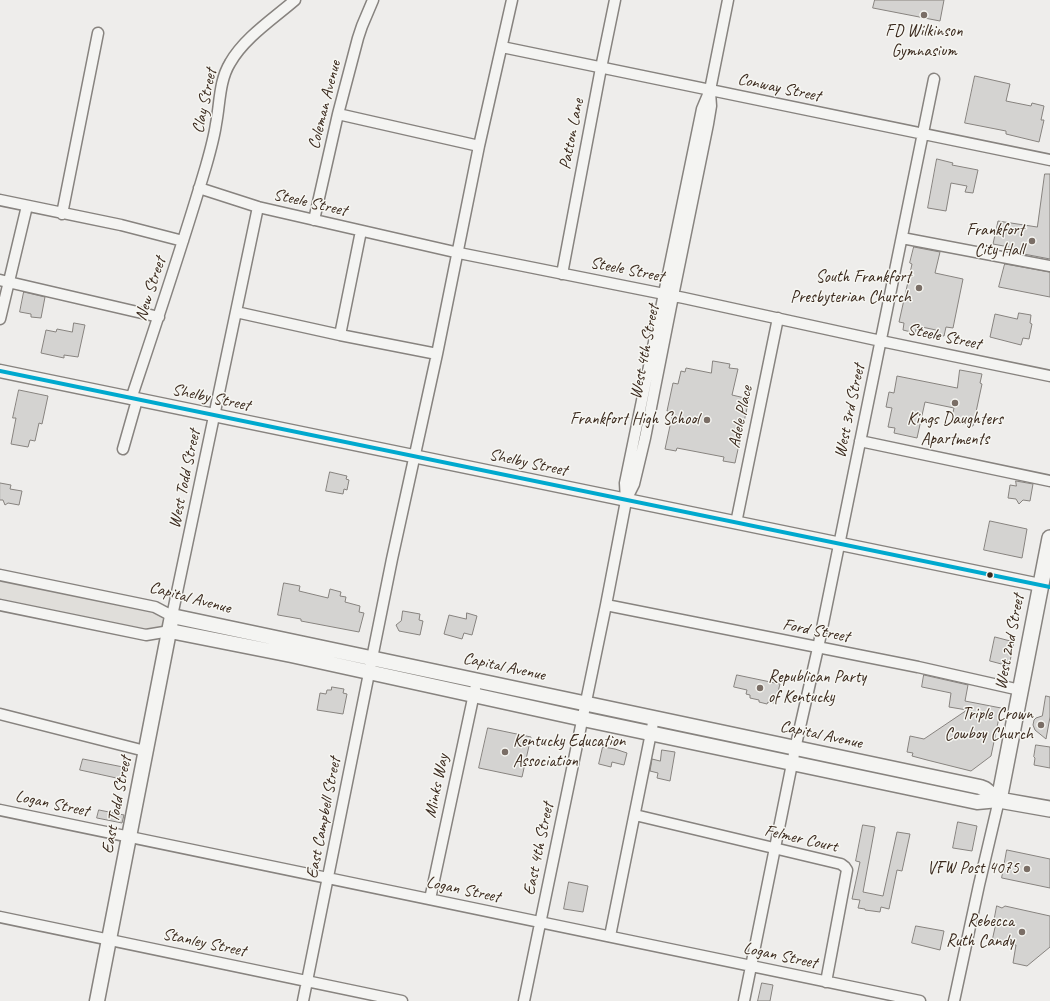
<!DOCTYPE html>
<html>
<head>
<meta charset="utf-8">
<style>
	body { margin:0 }
	canvas { display:block; background:#eeedeb }
</style>
</head>
<body>
<canvas width="1050" height="1001"></canvas>
<script>
const g = document.querySelector('canvas').getContext('2d');
g.lineJoin = 'round';
function fill(path, color) {
  g.fillStyle = color;
  g.fill(path, 'evenodd');
}
function strokePath(path, color, width, dash) {
  g.strokeStyle = color;
  g.lineWidth = width;
  g.lineCap = dash ? 'butt' : 'round';
  g.setLineDash(dash || []);
  g.stroke(path);
}
function write(font, color, halo, rows, align = 'center') {
  g.font = font + ' Caveat,sans-serif';
  g.lineWidth = 3;
  g.setLineDash([]);
  g.textBaseline = 'middle';
  g.strokeStyle = halo;
  g.fillStyle = color;
  for (const [text, x, y, turn = 0] of rows) {
    g.save();
    g.translate(x, y);
    g.rotate((+turn || 0) * Math.PI / 180);
    g.textAlign = isNaN(turn) ? turn : align;
    if (halo) g.strokeText(text, 0, 0);
    g.fillText(text, 0, 0);
    g.restore();
  }
}
fill(new Path2D(`
	M0 579 154 610 161 616C165 624 161 628 154 633L0 602Z`), '#e0deda');
const building = new Path2D(`
	M875 0H944L940 21 873 8Z
	M975 76 1010 84 1006 101 1031 106 1032 103 1044 106 1041 120H1044L1039 142 1006 134V131L965 123Z
	M937 159 953 163 952 165 978 170 973 193 965 192 967 186 951 183 946 211 928 208Z
	M1045 174H1050V259L1008 251 1009 247 993 244 998 221 1037 227Z
	M914 247 940 252 935 273 963 279 953 328 946 327 944 336 935 335 936 330 917 326 915 333 903 330 904 323 899 322 912 264 910 263Z
	M1005 264 1050 272V297L999 287Z
	M24 292 45 297 41 318 31 317V314L20 312Z
	M1019 313 1031 315 1030 323 1032 324 1029 339 1023 338 1021 345 990 337 995 314 1017 319Z
	M74 323 85 325 78 357 64 355V358L41 353 46 330 56 332 57 329 72 332Z
	M713 361 730 364 729 368 738 369 732 395 749 399 735 463 723 461 724 457 677 448 676 451 665 449 673 412 667 411 673 383 678 384 681 371 685 372 686 368 711 373Z
	M960 370 982 374 980 383 982 384 973 426 951 421 954 408 925 402 917 438 894 433 895 428 888 427 892 408 886 407 889 392 894 393 897 376 957 388Z
	M19 390 48 396 42 424 39 423 35 441 30 440 28 447 11 444 16 418H13Z
	M330 472 347 476 346 479 349 480 347 490 344 489 343 494 326 491Z
	M1016 481 1033 484 1030 501 1023 500 1019 504 1016 499 1008 498 1010 485 1016 486Z
	M0 483 11 485 10 489 22 491 19 505 8 503 5 505 3 500H0Z
	M990 521 1027 529 1022 558 984 550Z
	M284 583 300 586 299 591 328 598 330 589 341 592 340 596 346 597 345 602 360 606 359 612 364 613 359 632 301 621V619L278 615Z
	M403 611 420 614 419 620 423 621 420 635 399 631 396 625 401 621Z
	M467 613 477 616 472 635 464 633 462 639 444 634 449 615 466 619Z
	M995 637 1014 642 1009 666 990 661Z
	M737 675 780 684 775 703 768 702 767 704 759 702V700L750 698V695L746 694 747 690 734 687Z
	M924 675 968 685 965 701 1001 708 991 756 971 771 927 760 912 756 913 753 907 752 910 736 924 739 967 710 949 707 951 693 922 687Z
	M332 687 344 689 343 693 347 694 343 714 317 710 320 693 326 694 327 690H331Z
	M1046 696 1050 697V717L1046 739 1035 730 1033 725 1034 720 1036 718 1042 716Z
	M488 728 531 737 522 777 479 768Z
	M1036 745 1050 747V768L1034 765 1035 758 1034 757Z
	M603 747 615 749 627 753 624 765 612 762 611 767 599 764Z
	M662 750 675 752 670 781 657 778 658 773 650 771 652 759 660 761Z
	M83 759 123 767 121 779 80 770Z
	M99 810 124 815 122 823 97 818Z
	M958 822 977 826 972 851 953 848Z
	M863 825 875 827 863 892 883 896 897 832 910 834 902 871 897 870 889 909 881 907 880 912 865 910V909L858 908 860 900 852 899 860 862 856 861Z
	M1007 850 1050 859V888L1002 878Z
	M569 882 588 886 583 912 564 909Z
	M997 906 1002 908 1005 906 1050 916V947L1027 966 1013 963 1016 945 992 941 996 923 994 922Z
	M916 926 944 931 940 950 912 943Z
	M762 983 773 985 770 1001H758Z`);
fill(building, '#d4d3d1');
strokePath(building, '#87837f', 1);
const minor = new Path2D(`
	M502 47 1050 160
	M338 114 479 146
	M199 188 258 207 459 253 684 298 881 341 1050 376
	M0 200 121 225 183 241
	M62 214 98 33
	M314 220 338 114 358 38 362 26 373 0
	M902 238 1050 266
	M562 274 601 68 615 0
	M0 280 159 317
	M236 312 340 335 437 354
	M0 319 27 206
	M340 335 361 231
	M131 399C157 321 183 244 206 166 210 152 214 138 216 124 220 104 219 81 230 63 244 38 273 19 295 0
	M860 441 1050 481
	M123 449 137 400
	M626 500 634 484 645 438 673 296 708 124 711 106 710 92
	M736 523 778 318
	M0 575 155 607 172 616 258 207
	M0 605 146 635 170 631
	M606 605 918 667 1020 690
	M0 714 145 751
	M0 810 920 1001
	M635 815 841 864 845 867 847 870 826 982
	M430 899 475 689
	M0 917 402 1001
	M610 936 654 718
	M303 1001 392 559 437 354 479 146 512 0
	M524 1001 606 605 626 501 625 483 702 109 710 90 728 0
	M744 1001 795 749 818 648 934 79
	M954 1001 979 885 999 800`);
const tertiary = new Path2D(`
	M0 371 1040 585`);
const secondary = new Path2D(`
	M170 631 291 655 583 719 977 802 999 800
	M97 1001 172 616 980 787 985 789 999 800`);
const primary = new Path2D(`
	M1050 538 999 800 1050 809`);
strokePath(minor, '#87837f', 13);
strokePath(tertiary, '#87837f', 15);
strokePath(secondary, '#87837f', 17);
strokePath(primary, '#87837f', 18);
strokePath(minor, '#f4f4f2', 10);
strokePath(tertiary, '#f4f4f2', 12);
strokePath(secondary, '#f4f4f2', 14);
strokePath(primary, '#f4f4f2', 15);
strokePath(new Path2D(`
	M0 371 1050 587`), '#00a9ce', 4);
for (const [x, y, r, color] of [
	[924,15,4,"#7a6e66"],
	[1032,241,4,"#7a6e66"],
	[919,288,4,"#7a6e66"],
	[955,403,4,"#7a6e66"],
	[707,420,4,"#7a6e66"],
	[990,575,3.5,"#3b2a1e"],
	[760,688,4,"#7a6e66"],
	[1041,725,4,"#7a6e66"],
	[505,752,4,"#7a6e66"],
	[1027,869,4,"#7a6e66"],
	[1022,932,4,"#7a6e66"]
]) {
  const dot = new Path2D();
  dot.arc(x, y, r, 0, 2 * Math.PI);
  g.fillStyle = color;
  g.fill(dot);
  strokePath(dot, '#f6f6f2', 1.5);
}
write('17px', '#3b2a1e', '#f6f6f2', [
	["FD Wilkinson",924,32,"center"],
	["Gymnasium",924,52,"center"],
	["Frankfort",1024,231],
	["City Hall",1024,251],
	["South Frankfort",911,278],
	["Presbyterian Church",911,298],
	["Frankfort High School",699,420],
	["Kings Daughters",955,420,"center"],
	["Apartments",955,440,"center"],
	["Republican Party",768,678,"left"],
	["of Kentucky",768,698,"left"],
	["Triple Crown",1033,715],
	["Cowboy Church",1033,735],
	["Kentucky Education",513,742,"left"],
	["Association",513,762,"left"],
	["VFW Post 4075",1019,869],
	["Rebecca",1014,922],
	["Ruth Candy",1014,942]
], 'right');
write('17px', '#3b2a1e', '#f6f6f2', [
	["Conway Street",779,88,12],
	["Clay Street",205,101,-78],
	["Coleman Avenue",325,105,-76],
	["Patton Lane",572,134,-79],
	["Steele Street",310,203,13],
	["Steele Street",627,270,11],
	["New Street",151,289,-72],
	["Steele Street",944,337,12],
	["West 4th Street",645,352,-79],
	["Shelby Street",211,398,12],
	["West 3rd Street",850,411,-78],
	["Adele Place",741,417,-78],
	["Shelby Street",528,463,12],
	["West Todd Street",185,479,-78],
	["Capital Avenue",190,598,15],
	["Ford Street",816,631,11],
	["West 2nd Street",1010,642,-79],
	["Capital Avenue",504,667,12],
	["Capital Avenue",821,735,12],
	["Minks Way",437,786,-78],
	["Logan Street",52,804,12],
	["East Todd Street",117,805,-79],
	["East Campbell Street",324,818,-79],
	["Felmer Court",801,839,13],
	["East 4th Street",539,849,-78],
	["Logan Street",463,890,12],
	["Stanley Street",204,943,12],
	["Logan Street",780,956,12]
]);
</script>
</body>
</html>
